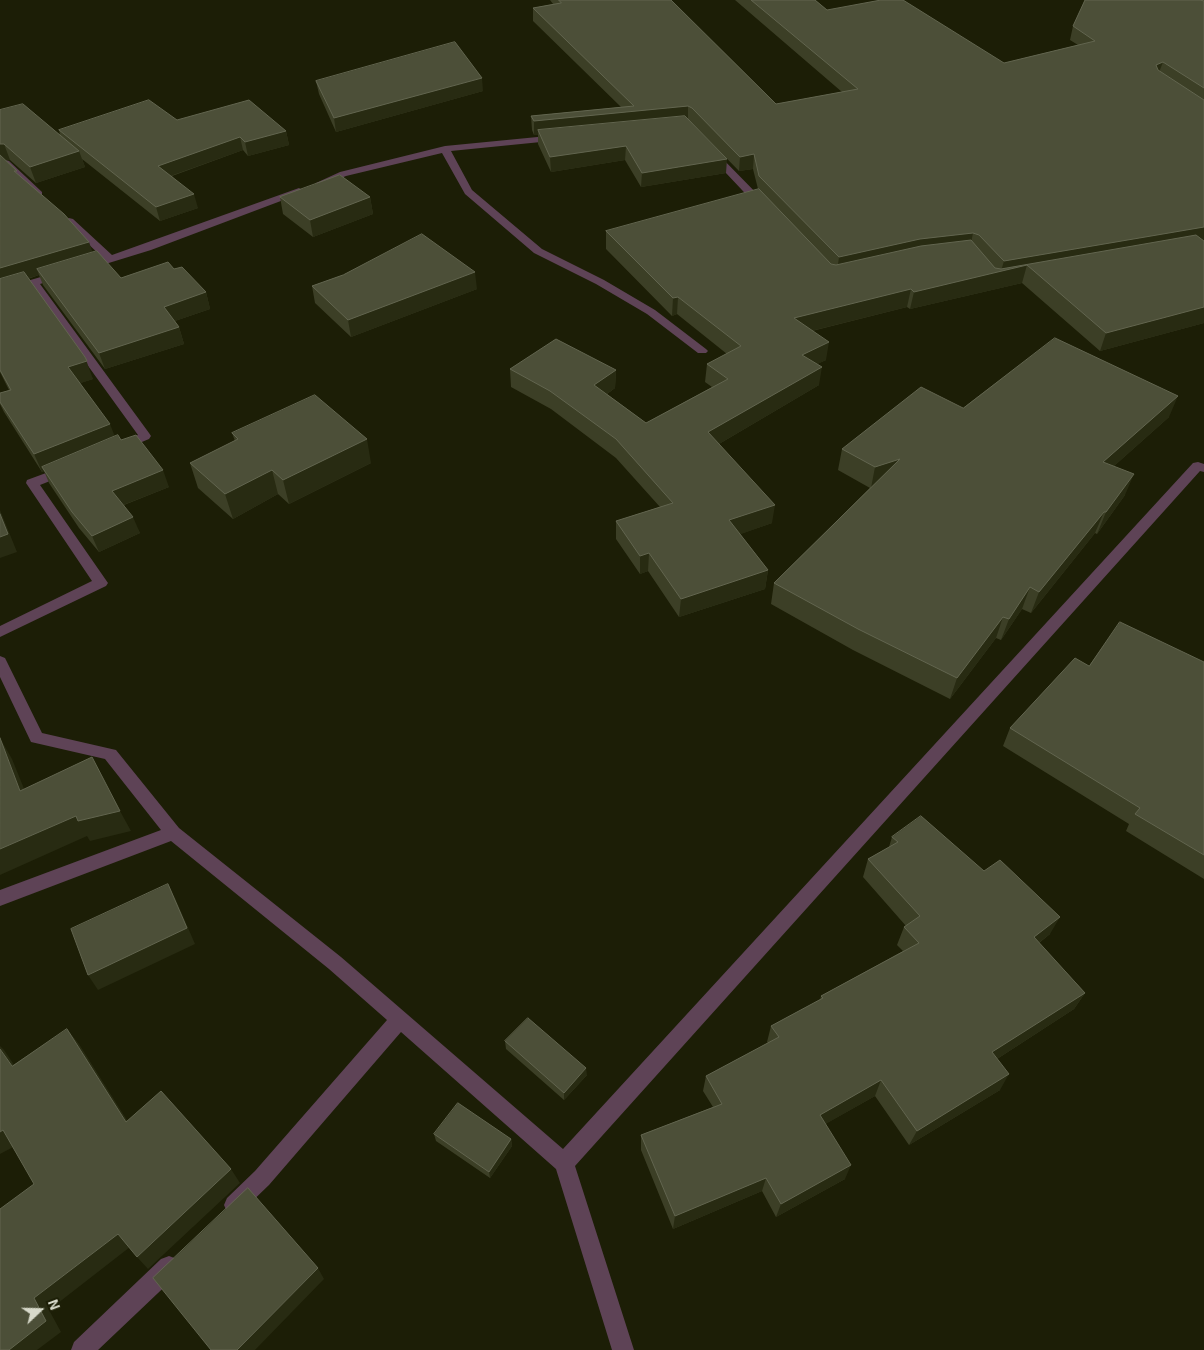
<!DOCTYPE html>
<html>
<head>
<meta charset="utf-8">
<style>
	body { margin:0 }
	#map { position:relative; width:1204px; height:1350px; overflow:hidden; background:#1c1e06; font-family:"Exo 2",sans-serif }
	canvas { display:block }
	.north { position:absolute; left:15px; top:1285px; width:50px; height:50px; -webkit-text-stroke:4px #1c1e06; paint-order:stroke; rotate:69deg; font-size:14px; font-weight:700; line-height:20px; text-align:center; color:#d7d9ca }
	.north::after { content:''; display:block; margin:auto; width:18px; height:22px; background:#d7d9ca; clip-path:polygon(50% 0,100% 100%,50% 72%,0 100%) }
</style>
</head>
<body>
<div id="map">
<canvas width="1204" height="1350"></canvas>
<div class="north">N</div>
</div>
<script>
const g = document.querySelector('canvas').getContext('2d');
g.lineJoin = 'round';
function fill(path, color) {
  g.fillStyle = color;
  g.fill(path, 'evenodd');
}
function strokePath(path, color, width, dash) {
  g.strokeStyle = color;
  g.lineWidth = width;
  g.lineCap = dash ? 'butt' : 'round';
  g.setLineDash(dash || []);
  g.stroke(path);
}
fill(new Path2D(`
	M558 135 561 136V140L451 151 472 190 542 249 604 280 655 310 706 349 708 351 706 353H698L647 314 596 284 534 253 465 194 442 153 346 176 321 186 316 183 340 172 445 146Z
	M712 150 715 151 766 203V207H758L709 155 707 153Z
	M6 160 9 161 42 192V196H36L4 167 0 168V162Z
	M299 188 304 191 302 193 151 250 86 270 82 269 81 267 82 265 103 258 64 221 69 218 73 219 112 255Z
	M61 271 66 274 65 276 40 284 149 433 151 436 149 439 125 449H117L115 446 117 443 138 435 31 287 0 296V289Z
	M1198 462 1204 464V472L1200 471 575 1166 634 1350H612L556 1169 401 1032 269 1185 241 1212 234 1215 227 1212 224 1205 227 1198 255 1171 387 1020 329 969 171 841 0 906V890L161 830 105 759 31 742 0 677V656L5 658 7 662 42 733 116 750 179 828 341 957 563 1149 1193 463Z
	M65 466 70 467 71 470 70 473 40 485 108 583 106 586 0 637V626L92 581 26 483 27 480Z
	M169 1256 177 1259 180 1267 177 1275 98 1350H71L74 1342 161 1259Z`), '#5e4356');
fill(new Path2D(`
	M550 0H671L776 104 842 92 735 0H815L827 10 1004 63 1078 45 1070 40 1073 26 1085 0H1204V323L1100 351 1022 283 910 309 907 307 812 331 826 360 817 364 819 385 719 444 772 523 740 534 768 570 765 589 679 617 648 571 640 574 616 539V521L660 507 616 458 551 409 511 387 510 369 616 370 615 388 607 394 646 423 712 387 705 382 707 364 727 354 677 314 672 316 606 249V231L758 189 753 169 739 171 690 121 726 173 641 187 625 160 551 172 538 144V135H534L532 130 531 116 621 107 533 21V8L553 4Z
	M316 81 483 91 336 132 319 94Z
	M0 110 60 135 59 130 177 120 286 131 289 145 248 156 243 150 172 176 198 208 160 221 82 159 85 167 36 183 10 160H5L19 176 92 252 121 278 174 269 206 292 210 309 175 321 179 327 184 344 105 369 43 285 39 275 28 279 93 379 80 383 115 437 121 440 169 487 124 505 140 533 99 552 79 528 49 483 44 471 42 472 4 412 0 404V393L9 390 0 372Z
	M280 197H370L373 214 313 237 283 214Z
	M343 275 477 289 351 337 315 303 312 286Z
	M963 408 1169 417 1114 466 1125 495 1097 534 1095 533 1031 613 1022 609 1001 640 996 638 950 699 853 650 771 604 774 583 870 488 838 470 842 449Z
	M232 433 371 463 289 504 278 494 233 519 198 488 190 463 235 441Z
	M1204 662V879L1126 831 1129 824 1003 746 1010 728 1089 666Z
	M892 837 1050 934 1039 943 1085 993 1074 1009 997 1059 1000 1090 909 1145 875 1096 825 1124 845 1179 776 1217 762 1191 673 1229 641 1150V1135L713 1107 703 1091 706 1076 768 1043 767 1042 771 1026 820 1000 821 996 903 951 897 945 904 927 906 926 863 877 868 859 889 847Z
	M505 1041 587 1075 564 1100 506 1049Z
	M434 1134 511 1139 512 1146 490 1178 436 1141Z`), '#3c3f26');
fill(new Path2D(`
	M1163 62 1158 75 1156 65Z
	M482 78 483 91 336 132 334 118Z
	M688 106V120L538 130V135H534V121Z
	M286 131 289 145 248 156 245 142Z
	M240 137 243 150 162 179 158 166Z
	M0 144H4L10 160 0 161Z
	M626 146 625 160 551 172 550 157Z
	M79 151 85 167 36 183 30 167Z
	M754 154 753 169 739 171 740 157Z
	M727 159 726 173 641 187 642 173Z
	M194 194 198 208 160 221 156 207Z
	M370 197 373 214 313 237 310 220Z
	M1204 227V241L1027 265 1022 283 910 309 914 292 1001 271 1004 261Z
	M973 233 970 248 837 272 839 257 920 239Z
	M89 242 95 259 37 269 39 275 0 287V268Z
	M475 272 477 289 351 337 348 320Z
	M911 289 907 307 791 336 794 318Z
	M206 292 210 309 169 323 164 307Z
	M678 297 677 314 672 316 673 298Z
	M1204 307V323L1100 351 1106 333Z
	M179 327 184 344 105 369 99 353Z
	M829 342 826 360 799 373 802 355Z
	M85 357 93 379 75 385 68 367Z
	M822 367 819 385 707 451 708 432Z
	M616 370 615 388 594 403V385Z
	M1178 396 1169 417 1095 483 1103 462Z
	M110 424 117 442 42 467 44 471 42 472 34 454Z
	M367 439 371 463 289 504 283 480Z
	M900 459 871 488 875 467Z
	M163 470 169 487 118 507 112 491Z
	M272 470 278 494 233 519 225 494Z
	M1134 474 1125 495 1097 534 1106 512Z
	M775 505 772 523 727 539 729 520Z
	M0 510 17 552 0 558Z
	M1104 512 1095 533 1031 613 1039 592Z
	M133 517 140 533 99 552 92 536Z
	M649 553 648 571 640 574V556Z
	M768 570 765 589 679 617 681 599Z
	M1030 587 1022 609 1001 640 1009 619Z
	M1003 617 996 638 950 699 957 678Z
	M0 738 12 759 33 811 20 791Z
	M120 811 131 831 90 841 87 836 0 875V849L76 816Z
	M168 884 176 900 195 944 98 990 88 975Z
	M1060 917 1050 934 1024 954 1034 937Z
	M1085 993 1074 1009 983 1068 992 1052Z
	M67 1029 79 1044 137 1136 126 1122Z
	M0 1046 4 1050 25 1081 12 1066 0 1049Z
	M586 1068 587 1075 564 1100V1093Z
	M1009 1074 1000 1090 909 1145 917 1131Z
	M881 1080 875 1096 815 1130 820 1115Z
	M3 1130 17 1145 0 1154V1132Z
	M511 1139 512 1146 490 1178 489 1172Z
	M851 1165 845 1179 776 1217 781 1204Z
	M231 1169 240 1183 148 1269 137 1257Z
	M766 1178 762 1191 673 1229 675 1216Z
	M118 1234 130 1247 49 1310 61 1332 37 1350H9L34 1298Z
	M318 1268 324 1279 255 1350H237Z`), '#282b12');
const building = new Path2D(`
	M559 0H671L776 104 858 89 751 0H815L827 10 881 0H903L1004 63 1095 41 1073 26 1085 0H1200L1204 1V88L1163 62 1156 65 1158 70 1204 100V227L1004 261 979 235 973 233 920 239 839 257 759 176 754 154 740 157 692 108 688 106 534 121 531 116 634 106 533 8 561 3Z
	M455 42 482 78 334 118 316 81Z
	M149 100 177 120 249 100 286 131 245 142 240 137 158 166 194 194 156 207 59 130Z
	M23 104 79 151 30 167 4 144H0V110Z
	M685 116 727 159 642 173 626 146 550 157 538 130Z
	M0 155 17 171H14L64 214 89 242 0 268Z
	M340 175 370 197 310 220 280 197Z
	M759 189 831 264 836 265 921 246 971 240 995 268 1001 269 1196 235 1204 241V307L1106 333 1027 265 914 292 911 289 794 318 829 342 802 355 822 367 708 432 775 505 729 520 768 570 681 599 649 553 640 556 616 521 673 503 616 439 550 391 510 369 556 339 616 370 594 385 646 423 728 379 707 364 741 346 678 297 673 298 606 231Z
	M422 234 475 272 348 320 312 286 343 275Z
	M97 251 121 278 168 262 174 269 182 267 206 292 164 307 179 327 99 353 37 269Z
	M24 272 85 357 87 361 68 367 110 424 34 454 0 402V393L11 390 0 370V279Z
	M1055 338 1178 396 1103 462 1134 474 1106 512H1104L1039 592 1030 587 1009 619 1003 617 957 678 858 629 774 583 900 459 875 467 842 449 921 387 963 408Z
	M315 395 367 439 283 480 272 470 225 494 190 463 238 439 232 433Z
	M118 435 121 440 136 435 163 470 112 491 133 517 92 536 72 512 42 467Z
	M0 514 8 534 0 537Z
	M1120 622 1204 662V855L1135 814 1140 808 1010 728 1075 658 1089 666Z
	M0 738 20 791 92 757 120 811 78 821 76 816 0 849Z
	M921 816 984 871 1000 860 1060 917 1034 937 1085 993 992 1052 1009 1074 917 1131 881 1080 820 1115 851 1165 781 1204 766 1178 675 1216 641 1135 722 1104 706 1076 779 1037 771 1026 823 998 821 996 919 943 904 927 920 916 868 859 898 842 892 837Z
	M168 884 187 928 88 975 71 929Z
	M528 1018 586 1068 564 1093 505 1041Z
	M67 1029 126 1122 161 1091 231 1169 137 1257 118 1234 34 1298 46 1321 9 1350H0V1209L34 1184 3 1130 0 1132V1049L12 1066Z
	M458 1103 511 1139 489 1172 434 1134Z
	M248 1188 318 1268 237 1350H211L153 1278Z`);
fill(building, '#4c4f38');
strokePath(building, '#62654f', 1);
</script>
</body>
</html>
